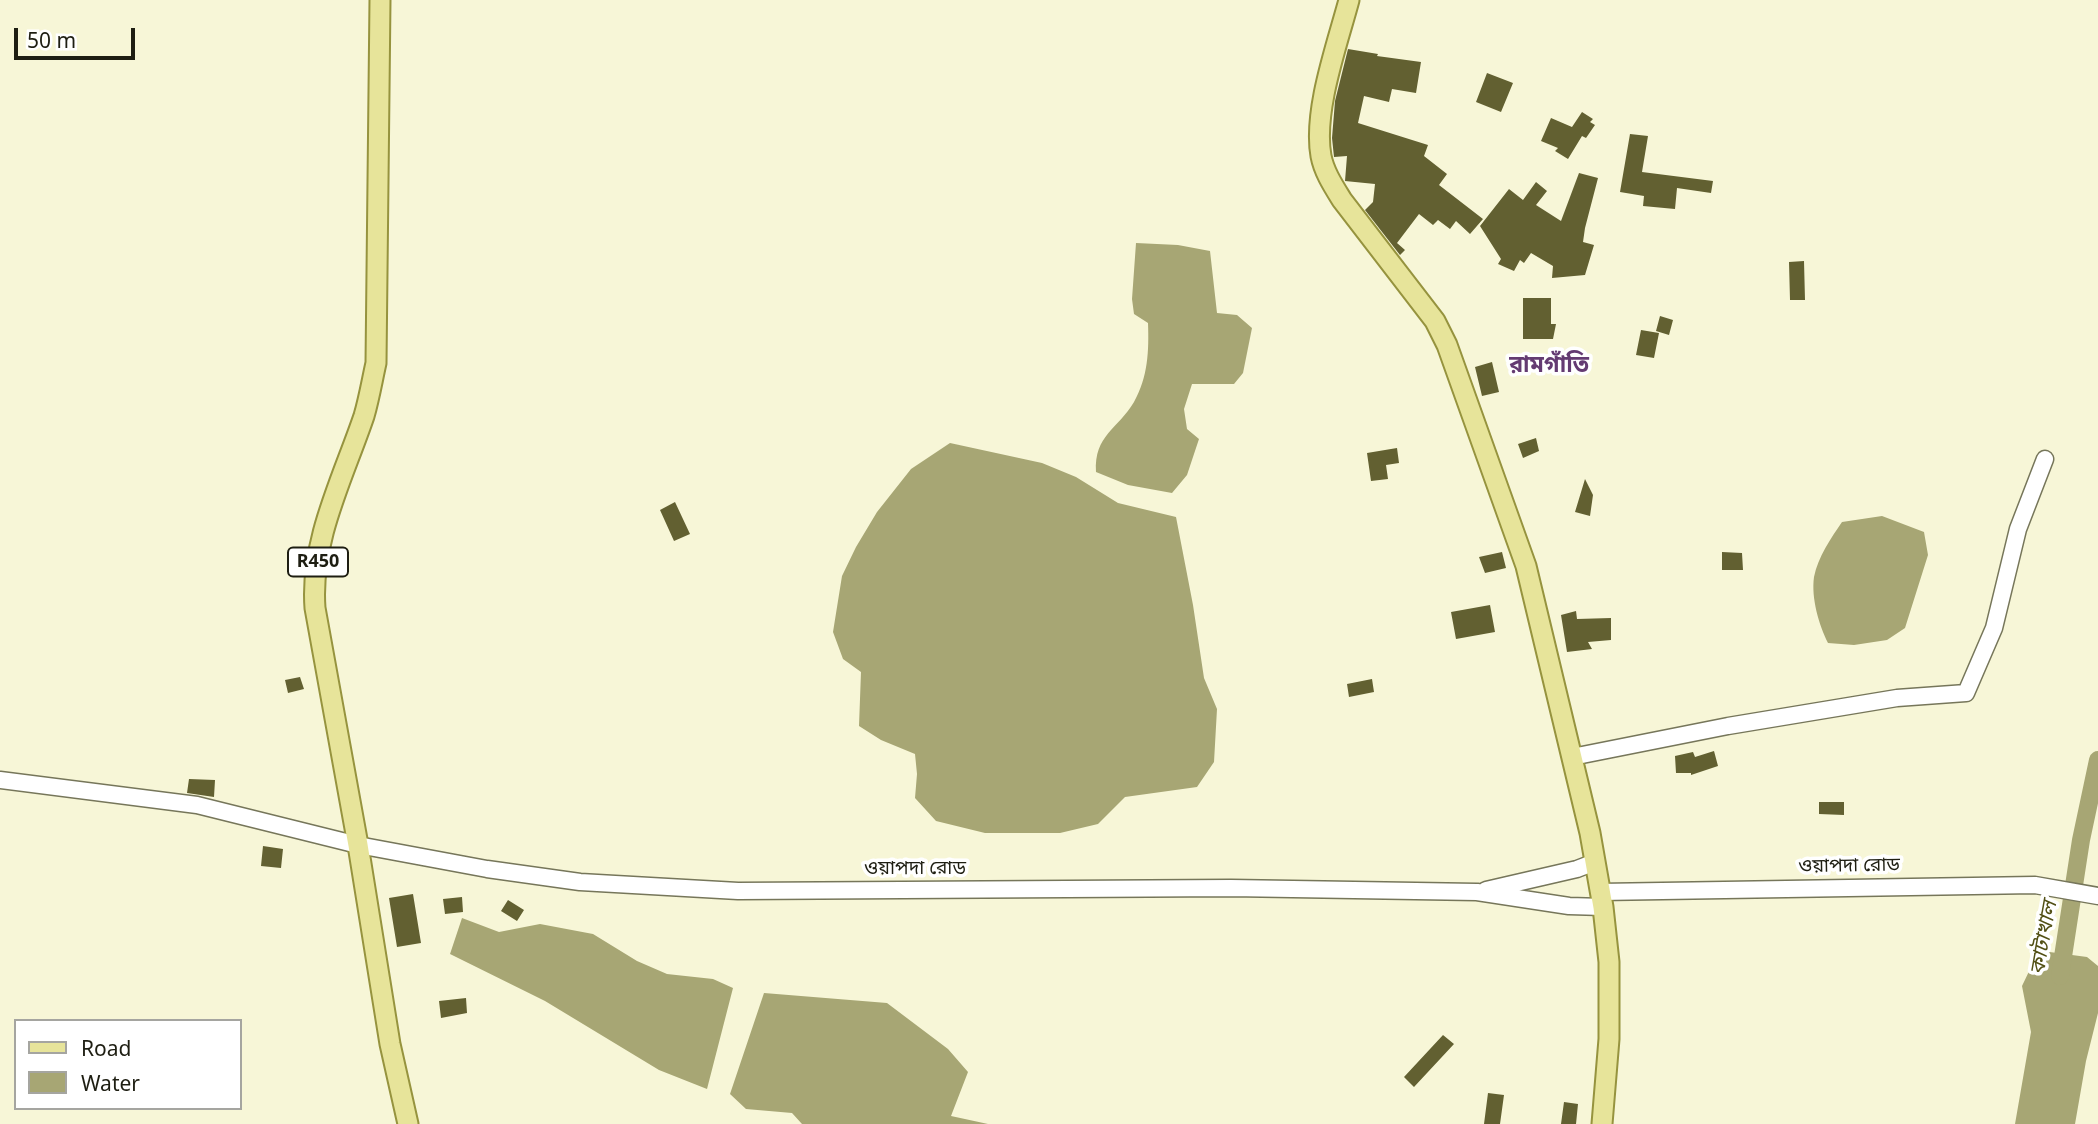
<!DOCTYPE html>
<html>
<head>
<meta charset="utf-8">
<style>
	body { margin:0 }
	#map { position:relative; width:2098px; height:1124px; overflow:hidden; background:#f7f6d7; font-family:"Noto Sans",sans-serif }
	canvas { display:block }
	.legend { position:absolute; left:14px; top:1019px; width:228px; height:91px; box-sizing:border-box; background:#fff; border:2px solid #a5a5a0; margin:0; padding:9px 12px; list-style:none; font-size:21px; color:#1e1e12 }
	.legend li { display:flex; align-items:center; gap:14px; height:35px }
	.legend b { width:35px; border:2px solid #a5a5a0 }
	.scale { position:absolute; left:14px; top:28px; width:121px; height:32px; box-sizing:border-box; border:4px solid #1e1e12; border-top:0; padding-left:9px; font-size:21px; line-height:24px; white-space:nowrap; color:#1e1e12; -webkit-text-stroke:5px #fff; paint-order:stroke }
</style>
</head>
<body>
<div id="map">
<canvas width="2098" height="1124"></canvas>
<ul class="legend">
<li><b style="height:9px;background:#e7e49a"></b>Road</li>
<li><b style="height:19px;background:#a7a674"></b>Water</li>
</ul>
<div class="scale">50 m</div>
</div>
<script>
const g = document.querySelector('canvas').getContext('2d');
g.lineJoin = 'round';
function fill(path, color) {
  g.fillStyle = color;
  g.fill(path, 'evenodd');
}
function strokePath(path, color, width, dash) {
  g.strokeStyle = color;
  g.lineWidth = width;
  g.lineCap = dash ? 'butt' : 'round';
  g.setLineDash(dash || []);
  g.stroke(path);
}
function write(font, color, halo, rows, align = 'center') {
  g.font = font + ' "Noto Sans","Noto Sans Bengali",sans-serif';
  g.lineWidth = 7;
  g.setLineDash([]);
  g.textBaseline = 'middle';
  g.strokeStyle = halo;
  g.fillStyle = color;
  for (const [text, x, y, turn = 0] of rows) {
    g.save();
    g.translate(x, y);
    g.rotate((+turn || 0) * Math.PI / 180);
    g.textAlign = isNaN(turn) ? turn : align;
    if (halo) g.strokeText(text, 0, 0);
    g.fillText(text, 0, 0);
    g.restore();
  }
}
fill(new Path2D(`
	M1136 243 1178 245 1210 251 1217 313 1237 315 1252 328 1243 373 1234 384H1192L1184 409 1187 429 1199 439 1187 475 1172 493 1128 485 1096 472C1094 435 1118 429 1134 402 1148 377 1149 351 1148 323L1134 314 1132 299Z
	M950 443 1042 463 1076 477 1118 503 1176 517 1193 605 1204 678 1217 709 1214 762 1197 787 1125 797 1098 824 1060 833H985L936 821 915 798 917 774 915 754 881 740 859 726 861 672 843 659 833 632 842 576 856 547 877 512 911 469Z
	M1882 516 1924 532 1928 555 1905 628 1887 640 1854 645 1828 643C1819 625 1811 598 1814 577 1818 557 1831 538 1842 522Z
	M462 918 499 932 540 924 593 934 637 961 667 974 713 979 733 988 707 1089 659 1070 545 1001 450 954Z
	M2042 951 2087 957 2098 966V1013L2086 1061 2075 1124H2015L2031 1032 2022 986 2033 963Z
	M764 993 887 1003 948 1049 968 1072 951 1116 988 1124H802L792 1113 746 1109 730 1094Z`), '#a7a674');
strokePath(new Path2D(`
	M2060 976 2081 840 2098 760`), '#a7a674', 18);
fill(new Path2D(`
	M1348 49 1378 54 1377 56 1421 62 1416 93 1392 89 1389 102 1364 96 1358 123 1428 145 1424 156 1447 174 1439 185 1483 219 1470 234 1456 221 1450 229 1438 220 1433 225 1419 214 1397 243 1405 250 1400 255 1365 210 1373 202 1375 184 1345 181 1347 156 1334 157 1332 138 1335 101Z
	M1487 73 1513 83 1501 112 1476 102Z
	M1582 112 1593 119 1590 122 1595 125 1586 138 1582 136 1568 159 1555 151 1558 148 1541 141 1551 118 1572 127Z
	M1630 134 1648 136 1642 172 1713 181 1711 193 1677 188 1675 209 1643 206 1644 196 1620 192Z
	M1579 173 1598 178 1585 228 1583 242 1594 245 1585 275 1552 278 1553 266 1531 253 1524 263 1520 260 1514 271 1498 264 1501 259 1480 226 1509 189 1523 200 1536 182 1547 191 1536 205 1561 221Z
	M1804 261 1805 300H1790L1789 262Z
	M1523 298H1551V324H1556L1553 339H1523Z
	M1660 316 1673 320 1669 335 1656 331Z
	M1641 330 1659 333 1654 358 1636 355Z
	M1492 362 1499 392 1482 396 1475 367Z
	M1536 438 1539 451 1523 458 1518 444Z
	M1397 448 1399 463 1386 465 1388 479 1371 481 1367 453Z
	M1585 479 1593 495 1590 516 1575 512Z
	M675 502 690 534 674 541 660 510Z
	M1502 552 1506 568 1485 573 1479 557Z
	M1722 552 1742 553 1743 570H1722Z
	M1490 605 1495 632 1456 639 1451 612Z
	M1576 611 1577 619 1611 618V640L1588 642 1592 649 1567 652 1561 615Z
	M300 677 304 689 288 693 285 680Z
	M1372 679 1374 692 1349 697 1347 684Z
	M1714 751 1718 766 1691 775V773H1676L1675 756 1693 752 1695 757Z
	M189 779 215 780 214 797 187 793Z
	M1819 802H1844V815L1819 814Z
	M263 846 283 849 281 868 261 866Z
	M413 894 421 943 397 947 389 898Z
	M462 897 463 912 445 914 443 899Z
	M508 900 524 910 517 921 501 911Z
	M466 998 467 1013 441 1018 439 1001Z
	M1443 1035 1454 1044 1414 1087 1404 1077Z
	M1488 1093 1504 1095 1500 1124H1484Z
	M1564 1102 1578 1104 1576 1124H1561Z`), '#626031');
const minor = new Path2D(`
	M1572 757 1728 726 1897 698 1966 693 1994 628 2018 529 2045 459
	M0 780 197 805 358 845 487 869 580 882 738 891 1231 888 1477 892 1569 906 1603 907
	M1486 890 1577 869 1595 862
	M1600 892 2035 885 2098 896`);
const major = new Path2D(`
	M380 0 376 363C372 381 369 399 364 416 343 478 310 541 315 608L358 845 390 1044 408 1124
	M1349 0C1337 45 1313 111 1321 156 1324 172 1334 187 1342 200L1435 321 1447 345 1526 566 1590 833 1603 907 1609 962V1039L1602 1124`);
strokePath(minor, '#76765a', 19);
strokePath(major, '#96933e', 23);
strokePath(minor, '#fff', 16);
strokePath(major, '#e7e49a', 19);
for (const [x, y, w] of [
	[318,562,60]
]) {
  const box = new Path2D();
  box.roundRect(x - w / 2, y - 14.5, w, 29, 5);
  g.fillStyle = '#fff';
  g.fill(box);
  strokePath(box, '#1e1e12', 2);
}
write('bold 18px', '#1e1e12', null, [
	["R450",318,562]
]);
write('19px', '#1e1e12', '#fff', [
	["ওয়াপদা রোড",1849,866,-1],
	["ওয়াপদা রোড",915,869]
]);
write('italic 21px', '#525015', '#fff', [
	["কাটাখাল",2044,938,-80]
]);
write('bold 23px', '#643b72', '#fff', [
	["রামগাঁতি",1549,365]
]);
</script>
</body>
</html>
